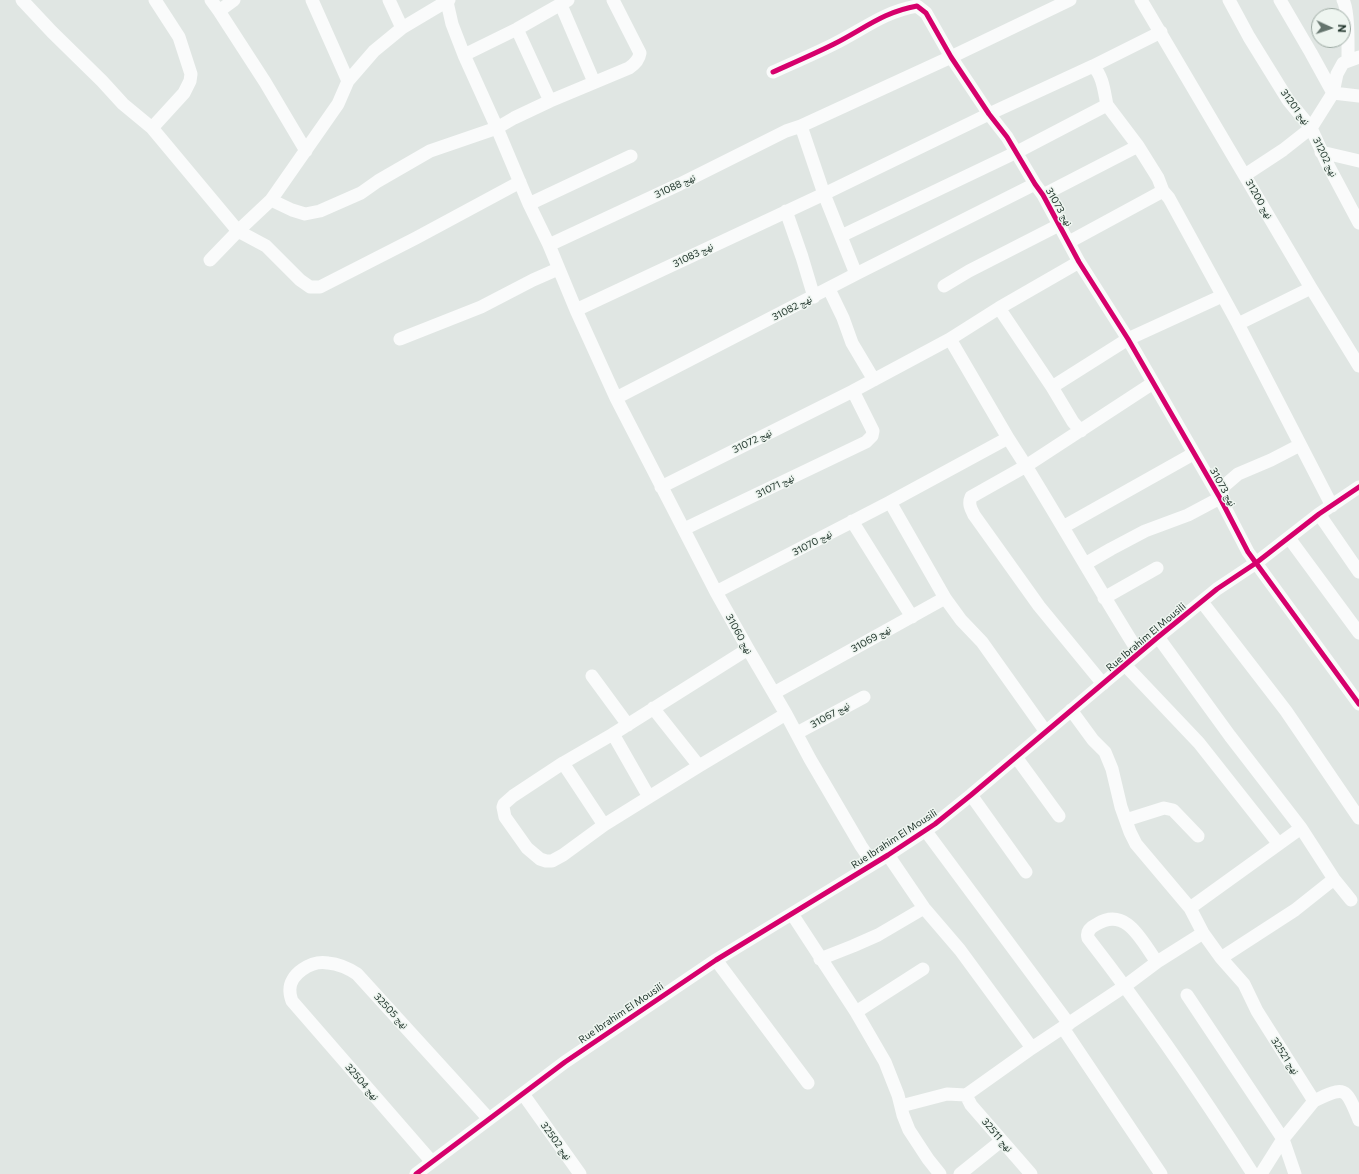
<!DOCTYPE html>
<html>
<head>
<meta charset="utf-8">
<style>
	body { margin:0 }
	#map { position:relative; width:1359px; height:1174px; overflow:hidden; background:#e0e6e3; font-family:Commissioner,sans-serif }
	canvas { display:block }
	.north { position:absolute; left:1311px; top:8px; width:40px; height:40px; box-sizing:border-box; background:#eef5f0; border:1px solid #9ca9a2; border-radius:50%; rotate:93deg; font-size:11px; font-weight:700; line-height:16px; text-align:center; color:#22362d }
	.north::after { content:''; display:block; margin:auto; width:14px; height:18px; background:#64746d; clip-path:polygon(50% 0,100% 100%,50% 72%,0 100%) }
</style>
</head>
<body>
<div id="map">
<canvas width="1359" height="1174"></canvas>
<div class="north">N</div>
</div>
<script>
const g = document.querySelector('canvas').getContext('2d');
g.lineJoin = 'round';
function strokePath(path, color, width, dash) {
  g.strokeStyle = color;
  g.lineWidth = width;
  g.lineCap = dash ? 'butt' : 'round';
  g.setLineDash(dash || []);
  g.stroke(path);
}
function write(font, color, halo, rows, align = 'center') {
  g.font = font + ' Commissioner,"Noto Naskh Arabic",sans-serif';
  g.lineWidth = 3;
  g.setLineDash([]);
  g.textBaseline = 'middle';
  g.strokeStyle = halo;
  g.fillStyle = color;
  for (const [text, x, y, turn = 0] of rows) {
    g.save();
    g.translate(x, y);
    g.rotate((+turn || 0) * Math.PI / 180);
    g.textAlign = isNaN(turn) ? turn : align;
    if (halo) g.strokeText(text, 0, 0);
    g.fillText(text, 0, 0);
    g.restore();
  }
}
strokePath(new Path2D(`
	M22 0 52 32 102 81 123 104 152 128
	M155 0 179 37 191 74 190 81 184 93 152 128 238 231 266 246 300 280 310 287H320L416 238 520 182
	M211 0 219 11
	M234 0 219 11 265 82 306 151
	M312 0 348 81
	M389 0 402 28
	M1141 0 1311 288 1359 366
	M1229 0 1249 37 1288 100 1311 128 1283 150 1245 175
	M1280 0 1311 53 1333 93 1359 96
	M1343 0C1349 11 1348 46 1348 60
	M447 2 452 24 464 55 497 128 529 204 549 245 576 310 616 398 716 592 748 649 786 714 810 759 861 846 873 864
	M561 5 594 82
	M517 29 550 101
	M464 55 517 29 568 0
	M1359 57 1343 63 1337 74 1333 93 1311 128 1327 163 1359 223
	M1093 66 1161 32
	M773 72C793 63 814 54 834 44 864 29 883 12 917 6L926 13 951 57 989 114 1007 137 1035 184 1043 195 1079 262 1128 339 1220 498 1248 552 1359 704
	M801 126 824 194 989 114 1093 66C1103 76 1104 91 1107 105
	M1321 152 1359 161
	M1043 195 1138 146 1158 178 1163 191 1169 198 1238 324 1332 506
	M271 200 292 210 305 214 320 211 361 193 378 181 430 151 497 128 514 118 550 101 629 68C635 64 639 60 640 53L613 0
	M529 204 631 156
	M786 211 802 257 814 297
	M841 236 1017 152 1107 105 1138 146
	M1069 242 1163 191
	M549 245 680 184 786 131 801 126 951 57 1070 0
	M210 260 238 231 271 200 338 104 348 81 374 51 402 28 449 0
	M1079 262 999 308 1052 387 1073 422 1081 431
	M856 274 1035 184
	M944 286 969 271 1059 225
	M829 289 843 318 852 343 874 380
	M576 310 824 194 856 274 616 398
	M1238 324 1311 288
	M400 339 481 307 533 280 558 269
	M950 339 999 308
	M1052 387 1128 339 1222 296
	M661 487 853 391
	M890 502 1008 438 1026 466 1153 383
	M1319 514 1359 572
	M852 521 912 617
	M1063 527 1193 454
	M684 529 866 442 872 436 873 431 853 391 950 339 1008 438
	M1289 538 1359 633
	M1085 564 1111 549 1145 531 1188 515 1220 498 1224 486 1238 474 1271 460 1300 445
	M716 592 890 502 945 598 961 620 982 642 1046 732
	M1104 598 1157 568
	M1202 602 1286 711 1359 818
	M1158 637 1230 736 1301 828 1334 879 1351 900
	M748 649 613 734 563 763 513 796 504 804 503 807 505 817 527 848 540 859 546 861H552L563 855 604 825 699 766 786 714
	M1125 665 1199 743 1278 843
	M592 676 628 725
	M1103 684 1039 606 974 515C971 509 968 504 971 497L1026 466C1064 528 1100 591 1139 653
	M774 693 945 598
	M653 708 699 766
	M1071 710 1093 740 1105 752 1112 769 1121 807 1130 832 1136 844 1190 908 1203 933 1221 958 1295 910 1334 879
	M797 733 864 697
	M613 734 649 797
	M1016 757 1059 816
	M563 763 604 825
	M971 795 1026 872
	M1126 820 1164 808 1173 810 1198 836
	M925 830 1069 1024
	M888 855 924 908 960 950 1032 1048
	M1190 908 1301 828
	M792 914 856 1012 885 1062 898 1095 903 1115 909 1130 928 1159 940 1174
	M1221 958 1244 984 1257 1011 1314 1101C1346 1085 1346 1088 1359 1120
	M820 959 853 946 878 935 924 908
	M716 960 808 1083
	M1157 962C1142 942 1127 906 1097 924 1091 927 1086 931 1088 938 1147 1014 1201 1093 1253 1174
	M1187 995 1283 1139 1295 1174
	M856 1012 923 969
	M1063 1028 1161 1174
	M523 1094 580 1174
	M966 1095 971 1105 1031 1174
	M901 1106 947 1094 966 1095 1032 1048 1125 986 1157 962 1203 933
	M432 1162 292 1001C291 998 290 995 290 992 288 974 312 960 328 963 339 964 348 968 357 974L489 1119
	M416 1174 565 1062 716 960 888 855 935 824 971 795 1158 637 1217 589 1256 563 1319 514 1359 487
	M960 1174 1001 1141
	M1261 1174 1283 1139 1314 1101`), '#fafbfb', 13);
strokePath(new Path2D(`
	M773 72C793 63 814 54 834 44 864 29 883 12 917 6L926 13 951 57 989 114 1007 137 1035 184 1043 195 1079 262 1128 339 1220 498 1248 552 1359 704
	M416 1174 565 1062 716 960 888 855 935 824 971 795 1158 637 1217 589 1256 563 1319 514 1359 487`), '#d6006c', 5);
write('10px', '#22362d', '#eef5f0', [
	["نهج 31201",1295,107,54],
	["نهج 31202",1325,157,64],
	["نهج 31088",675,186,-25],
	["نهج 31200",1259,199,60],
	["نهج 31073",1059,207,60],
	["نهج 31083",693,255,-26],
	["نهج 31082",792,308,-27],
	["نهج 31072",752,441,-26],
	["نهج 31071",775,486,-26],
	["نهج 31073",1223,487,61],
	["نهج 31070",812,543,-28],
	["نهج 31060",739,634,61],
	["Rue Ibrahim El Mousili",1146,637,-40],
	["نهج 31069",871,639,-29],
	["نهج 31067",830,715,-29],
	["Rue Ibrahim El Mousili",894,839,-33],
	["نهج 32505",391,1011,47],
	["Rue Ibrahim El Mousili",621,1013,-34],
	["نهج 32521",1285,1056,57],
	["نهج 32504",362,1082,49],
	["نهج 32511",997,1135,49],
	["نهج 32502",556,1141,54]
]);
</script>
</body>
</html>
